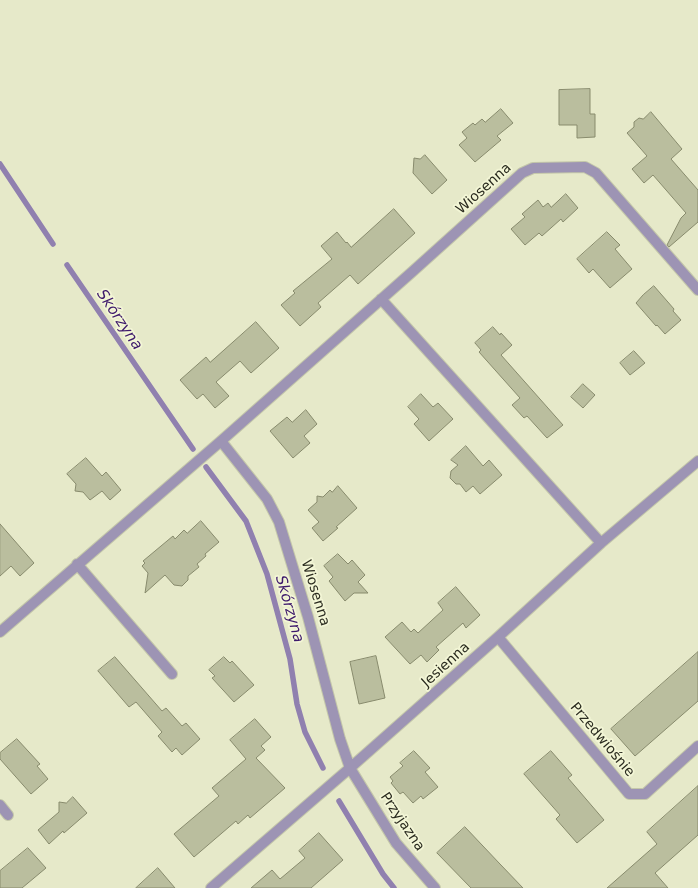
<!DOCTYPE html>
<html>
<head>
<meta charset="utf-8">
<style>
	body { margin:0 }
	canvas { display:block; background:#e6e9c9 }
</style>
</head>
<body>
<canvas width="698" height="888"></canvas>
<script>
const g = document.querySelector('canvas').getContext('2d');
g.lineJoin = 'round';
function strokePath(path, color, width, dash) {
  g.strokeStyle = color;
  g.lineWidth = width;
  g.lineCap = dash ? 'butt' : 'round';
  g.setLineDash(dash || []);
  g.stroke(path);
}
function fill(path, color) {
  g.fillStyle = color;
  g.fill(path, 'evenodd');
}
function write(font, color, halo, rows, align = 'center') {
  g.font = font + ' "DejaVu Sans",sans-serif';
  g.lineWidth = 3.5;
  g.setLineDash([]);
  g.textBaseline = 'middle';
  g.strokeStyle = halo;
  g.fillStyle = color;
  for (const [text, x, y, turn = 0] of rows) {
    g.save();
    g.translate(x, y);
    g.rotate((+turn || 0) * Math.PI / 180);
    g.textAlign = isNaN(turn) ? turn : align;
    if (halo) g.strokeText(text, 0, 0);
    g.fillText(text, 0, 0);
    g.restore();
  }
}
strokePath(new Path2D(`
	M0 164 53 244
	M67 265 193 449
	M206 467 246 521 267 574 290 659 297 704 305 732 323 768
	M339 801 383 874 394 888`), '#9080af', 5.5);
const building = new Path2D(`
	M590 89V114H595V137L577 138V125H559V90Z
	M501 109 513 123 497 136 501 140 475 162 459 145 467 138 462 132 473 123 475 125 482 119 485 122Z
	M651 112 682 149 671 159 698 190V222L669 247 667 245 681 218 686 213 653 175 644 183 632 169 647 156 627 133 634 127V122L639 118 643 119Z
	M425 155 447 180 432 194 413 173 414 158 420 159Z
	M566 194 578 208 563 222 561 219 542 236 539 233 525 245 511 229 525 217 522 214 538 200 543 207 548 203 551 207Z
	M394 209 415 233 358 284 350 275 318 303 321 307 300 326 281 305 295 293 293 291 332 259 321 246 337 232 346 243 347 242 351 247Z
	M607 232 620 245 615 249 632 269 610 288 593 269 589 273 577 259Z
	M654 286 674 309 673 311 681 320 665 334 657 325 656 326 636 303 643 295Z
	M256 322 279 348 251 373 240 361 216 382 229 396 215 408 203 394 197 399 180 380 206 357 210 362Z
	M493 327 500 335 501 333 512 345 501 355 563 425 547 438 527 416 524 418 512 405 520 398 479 352 481 350 475 343Z
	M634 351 645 363 630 375 620 363Z
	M583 384 595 395 583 408 571 397Z
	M421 394 433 407 438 403 453 419 429 441 414 424 419 419 408 407Z
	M306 410 317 424 304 436 310 443 293 458 270 431 287 417 292 422Z
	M466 446 483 466 489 460 502 475 480 494 473 486 466 492 460 484H456L450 478 451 471 458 465 451 460Z
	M86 458 102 476 106 472 121 490 110 500 102 491 90 500 83 492 75 491 76 484 67 474Z
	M338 486 357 508 336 527 338 528 323 541 312 528 319 522 308 510 317 502V496L323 497 330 490 332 492Z
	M201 521 219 542 205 554 206 556 197 564 199 567 188 576V580L182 586 174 585 165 575 145 593 148 573 142 566 145 563 143 561 173 536 175 539 184 530 187 533Z
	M0 524 34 563 20 576 11 566 0 576Z
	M338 554 348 564 352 560 365 575 358 582 368 593H354L345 601 329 581 333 577 324 566Z
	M456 587 480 615 466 628 463 623 436 647 439 650 427 662 421 655 410 664 385 637 402 622 411 632 414 629 418 633 443 610 438 603Z
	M698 652V701L635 756 611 729Z
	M376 656 385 698 359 704 350 662Z
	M115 657 162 711 166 708 182 726 186 723 200 739 182 755 176 748 172 752 158 736 162 732 136 702 129 707 98 671Z
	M224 657 230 663 232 661 254 685 234 702 212 678 215 676 209 670Z
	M255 719 271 737 261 746 265 750 256 758 285 788 250 818 248 815 238 824 236 821 194 857 174 834 219 796 212 788 246 759 230 740Z
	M17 739 40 764 37 766 48 779 31 794 0 759V753Z
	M414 751 430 768 425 772 438 787 423 799 421 796 413 803 403 792 400 794 391 783 393 781 390 777 403 766 400 763Z
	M551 751 572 775 568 778 604 820 577 843 556 819 560 815 524 774Z
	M698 786V835L655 873 668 888H607L657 844 647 832Z
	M73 797 87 813 64 833 63 831 49 844 38 830 59 812V802L66 803Z
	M465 827 500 864 523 888H471L437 853Z
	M319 833 343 860 311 888H251L272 870 280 879 305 858 299 851Z
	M28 848 46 868 22 888H0V871Z
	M158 868 175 888H136Z`);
fill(building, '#babe9e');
strokePath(building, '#888b6d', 1);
const street = new Path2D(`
	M381 299 601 543
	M221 441 267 499 279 522 308 617 340 739 350 768 396 843 435 888
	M77 564 172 674
	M0 632 221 441 412 272 522 173 533 168 585 167 596 173 698 290
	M498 637 629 794H645L698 746
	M0 805 8 815
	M211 888 350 768 498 637 601 543 698 461`);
strokePath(street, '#c4c7aa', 12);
strokePath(street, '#9d94b4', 10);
write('14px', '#2a2b1f', '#f3f6d6', [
	["Wiosenna",484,189,-42],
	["Wiosenna",315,593,73],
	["Jesienna",446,665,-42],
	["Przedwiośnie",602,740,50],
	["Przyjazna",402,822,56]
]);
write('italic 15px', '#3d196b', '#f3f6d6', [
	["Skórzyna",119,320,56],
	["Skórzyna",289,609,74]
]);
</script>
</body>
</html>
